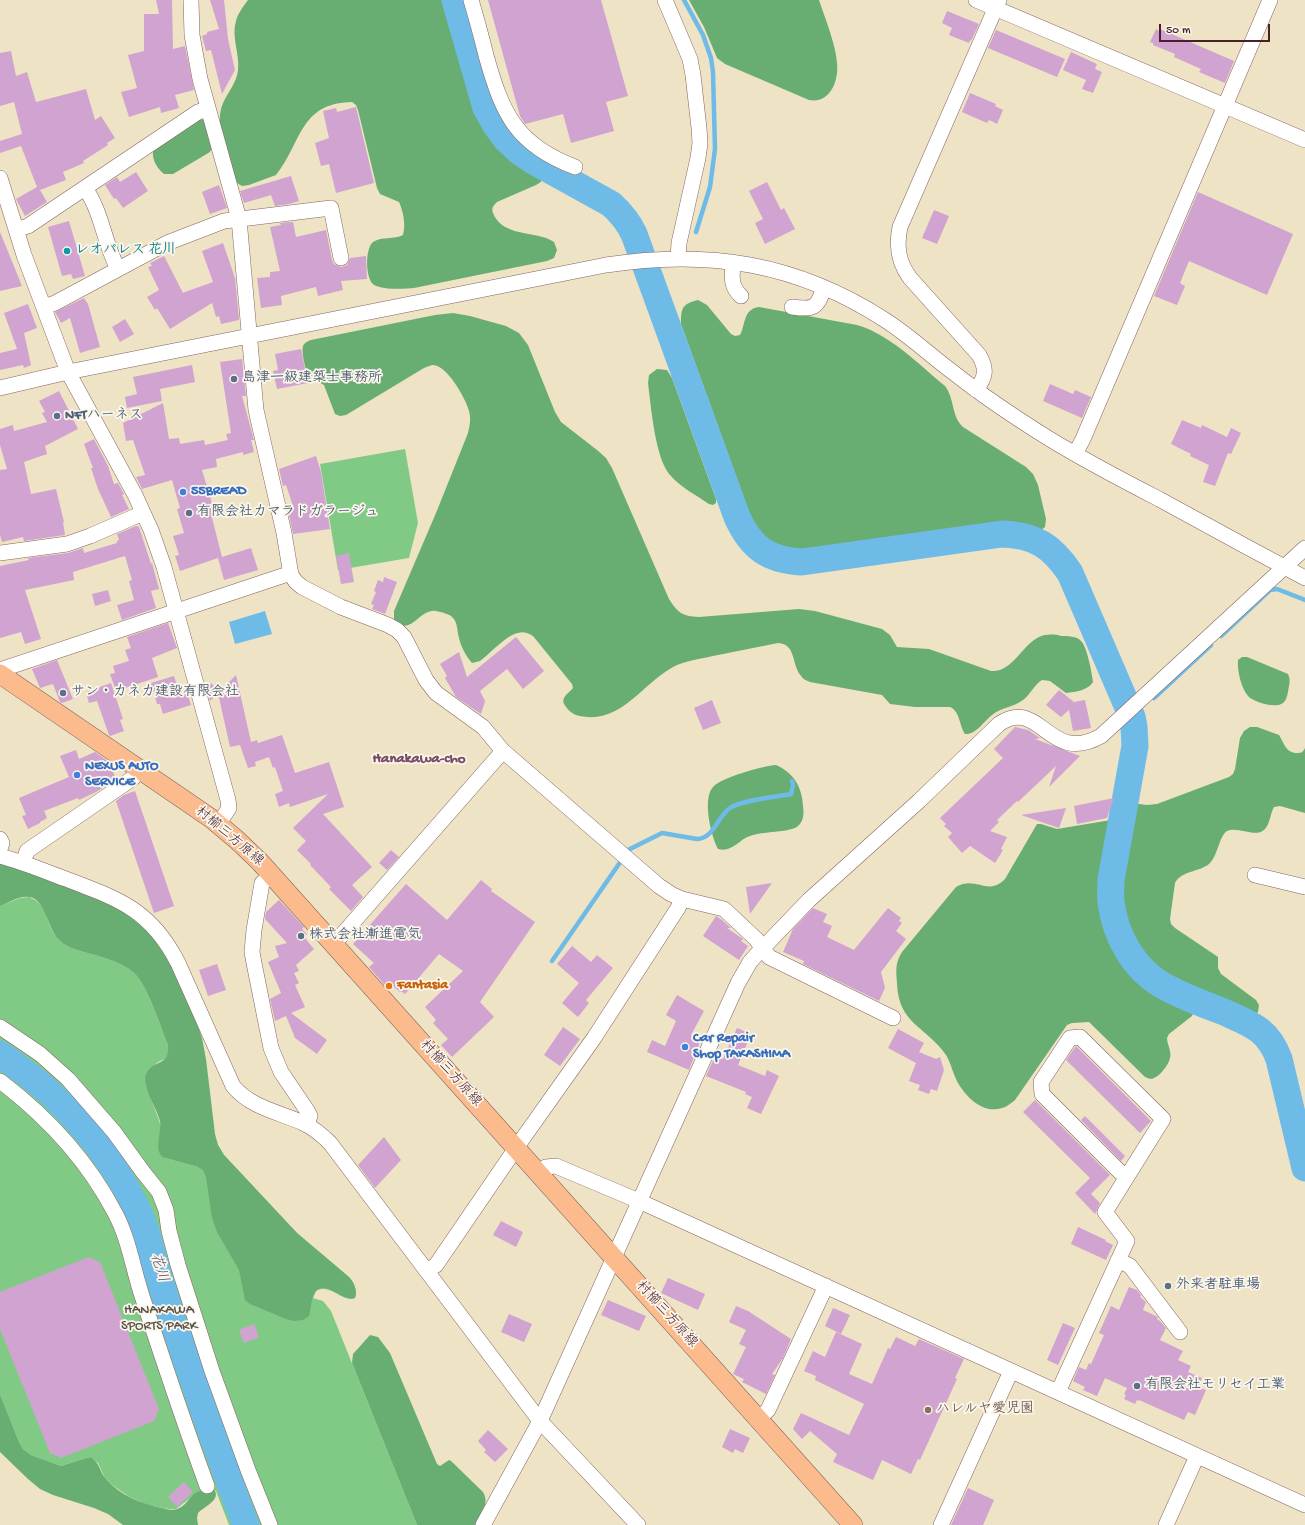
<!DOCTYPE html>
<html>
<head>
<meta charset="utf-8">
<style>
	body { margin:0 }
	#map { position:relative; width:1305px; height:1525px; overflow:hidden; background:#eee3c4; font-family:"Gochi Hand",sans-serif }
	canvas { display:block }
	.scale { position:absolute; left:1159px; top:24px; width:111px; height:18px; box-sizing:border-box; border:2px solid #4a1f2b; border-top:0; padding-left:5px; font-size:12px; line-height:14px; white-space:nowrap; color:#4a1f2b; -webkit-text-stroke:3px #fbf7ec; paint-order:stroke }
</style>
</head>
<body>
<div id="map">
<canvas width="1305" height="1525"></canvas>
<div class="scale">50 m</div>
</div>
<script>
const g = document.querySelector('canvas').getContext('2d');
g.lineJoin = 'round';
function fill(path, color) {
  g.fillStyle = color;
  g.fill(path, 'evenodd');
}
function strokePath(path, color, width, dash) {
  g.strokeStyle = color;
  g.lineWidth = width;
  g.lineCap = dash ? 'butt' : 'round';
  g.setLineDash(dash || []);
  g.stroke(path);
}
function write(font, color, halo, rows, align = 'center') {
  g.font = font + ' "Gochi Hand","Klee One",sans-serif';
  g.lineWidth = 3.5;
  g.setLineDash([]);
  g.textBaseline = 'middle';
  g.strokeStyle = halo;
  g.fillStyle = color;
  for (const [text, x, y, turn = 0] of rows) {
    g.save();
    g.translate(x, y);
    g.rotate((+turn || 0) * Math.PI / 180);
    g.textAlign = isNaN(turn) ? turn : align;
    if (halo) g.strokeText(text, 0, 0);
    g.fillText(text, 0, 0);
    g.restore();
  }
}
fill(new Path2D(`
	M405 449 418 523 409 558 338 570 320 464Z
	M29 897C50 905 45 927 59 940 69 950 86 952 98 956 111 960 124 964 134 973 148 986 160 1026 168 1045 170 1064 162 1056 154 1066 150 1070 148 1075 145 1080L146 1087 159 1120 161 1128 158 1145 165 1158 198 1167 218 1145 224 1155 297 1233 349 1277 354 1284 356 1292 355 1298C341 1303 332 1283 316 1291L313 1298 323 1301 331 1311 417 1525H229L216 1491 213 1488 198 1492 176 1509H169L147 1505 128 1496 111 1484 105 1478 98 1463 90 1457 61 1466 31 1455 23 1449 19 1442 0 1394V906L20 898Z`), '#81ca86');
fill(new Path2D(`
	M248 0H449C455 21 461 41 466 62 474 91 481 119 502 142 513 156 531 162 541 176V182L536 185 497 202C494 205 491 208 493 213 501 234 528 232 546 238 549 239 552 241 554 242L557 250 554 258 547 261 414 288C404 289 383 290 374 285 365 279 365 248 373 242 382 236 394 240 403 235 406 224 403 211 399 202L380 194 377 188 358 110 356 105 352 102C299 103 302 143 276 175L249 185 242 186 237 183C229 159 213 127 223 103 228 92 237 82 238 70 240 54 231 37 236 21 238 13 243 7 248 0Z
	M689 0H819C825 18 836 45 837 63 839 81 830 104 809 100L725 64 717 58 704 27Z
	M200 119 205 120 212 148 210 152 173 174H164C157 168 152 160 153 151Z
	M698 300 707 305 731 334 735 336 740 335C746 324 743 309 759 307L857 325C891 335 918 364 945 386 955 399 951 416 963 427L1026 467 1033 474 1038 485 1046 519 1045 527 1040 531 1032 533 1019 529 1002 528 856 549C829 551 785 555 764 536 757 529 753 521 749 512L681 324C681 308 682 304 698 300Z
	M453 313 470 316 506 326 519 333 528 345 555 412 561 422 597 450 606 458 612 468 669 599C678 613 682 616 699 617L799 609 815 611 882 629 890 635 897 647 929 649 991 671C1012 673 1022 645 1039 637 1046 634 1054 634 1061 636 1067 636 1077 636 1081 641 1087 646 1092 674 1093 682 1088 690 1076 692 1066 693L1050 681 1042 680C1034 685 1030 695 1023 700 1014 707 1002 707 992 715 984 721 976 735 965 734 959 725 960 711 950 707H915L890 704 882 695 810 682C807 681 803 679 802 677 791 666 797 644 778 643 758 647 738 651 718 655 704 658 690 660 677 665 645 680 625 720 587 717 578 716 572 715 566 707 559 698 568 694 573 688L572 684 533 636C528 633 523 631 518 633 506 635 490 654 480 661L472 663C466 656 461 647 459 638 457 632 458 623 453 618 450 614 441 612 436 611 419 608 410 639 394 619V611L436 513 468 433C470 425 471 418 469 411 466 399 447 365 433 365 431 365 427 367 424 368L346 415 340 416 335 414 324 385 309 377C306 371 301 353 303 346 304 343 308 341 311 340L435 315Z
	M657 369 667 370 672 378 716 499V503L713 505 709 504C696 495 680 487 670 475 655 458 651 406 648 383L649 375Z
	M1242 657H1247L1288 674C1291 680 1289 685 1288 692 1287 696 1286 701 1283 703 1276 709 1253 702 1248 696 1241 688 1237 670 1238 660Z
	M1250 727H1257L1279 735C1284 743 1286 753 1297 753 1302 753 1303 752 1305 748V813L1280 806 1274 807C1270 814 1270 825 1264 830 1255 838 1238 826 1227 831 1219 836 1218 856 1209 864 1199 872 1181 871 1175 883L1170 919 1171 924 1175 928 1218 957V968L1221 974 1256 1000 1259 1005 1258 1012 1254 1016H1247C1220 1005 1191 995 1165 980 1131 961 1114 920 1117 881 1119 856 1125 831 1130 806L1131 803 1147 805 1157 804 1229 777 1233 774 1235 769 1240 738 1244 731Z
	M776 765C794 773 802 787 803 806 804 813 804 821 798 826 790 833 762 831 750 836 738 840 732 853 718 849 711 836 702 799 713 787 722 777 763 766 776 765Z
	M1111 820H1113L1115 825C1111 849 1104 875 1105 901 1109 953 1144 986 1190 1004L1193 1007 1194 1011 1192 1016 1169 1034 1167 1038C1167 1045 1172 1051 1170 1058 1169 1064 1160 1076 1154 1078 1151 1080 1148 1078 1145 1077L1089 1022 1072 1023 1067 1025 1015 1100C1011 1103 1007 1107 1002 1108 983 1114 967 1098 958 1083 953 1074 951 1063 946 1055 926 1026 899 1025 897 984 896 970 895 963 902 952L956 887C976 875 988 897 1005 879L1037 824H1041L1057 829Z
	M0 863 24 870 105 902 120 908 145 927 165 952 196 1020 202 1038 206 1059 215 1134 218 1145 224 1155 297 1233 349 1277C354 1282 358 1292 355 1298 343 1303 327 1280 316 1291 311 1297 311 1309 309 1316L303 1320 294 1321 286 1319 250 1304 245 1300 239 1270 217 1232 212 1218 206 1177 203 1170 198 1167 165 1158C152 1152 162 1133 160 1121 157 1108 141 1087 146 1074 153 1059 170 1067 168 1045 160 1026 148 986 134 973 124 964 111 960 98 956 86 952 69 950 59 940 48 930 45 898 29 897 20 895 8 903 0 906Z
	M370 1335 378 1337 390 1353 437 1464 440 1466 449 1460 451 1461 483 1492C490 1504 481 1514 475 1525H417L352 1363 353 1354Z
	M0 1394 19 1442 23 1449 31 1455 61 1466 90 1457C100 1462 99 1471 106 1479 120 1495 141 1504 162 1508 167 1509 172 1511 177 1509 184 1507 188 1500 193 1495 199 1490 206 1489 213 1488 223 1499 205 1506 198 1513L197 1518 198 1525H123L108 1514 94 1508 53 1495 40 1489 28 1479 0 1452Z`), '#68ae73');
fill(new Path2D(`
	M265 611 272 634 235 644 229 622Z
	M105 1151 120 1164 119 1171 112 1176H105L99 1155Z`), '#6ebbe8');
strokePath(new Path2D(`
	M684 0 703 35 711 58 713 72 715 149 710 187 696 232
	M1221 636 1270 590 1277 589 1305 600
	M1154 698 1211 645
	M628 850 662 833 697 839C714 838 717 817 730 808 742 800 775 797 791 794L793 785 792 781
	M552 961 621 861`), '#6ebbe8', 4.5);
strokePath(new Path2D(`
	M455 0 486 108 495 124 506 139 520 152 535 162 611 204C621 213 628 221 634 234L737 517C751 548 768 560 802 562L1002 534C1035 535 1052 546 1070 573L1132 717 1134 727 1135 746 1111 880C1111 887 1110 895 1111 902 1115 935 1133 968 1162 985 1181 996 1203 1004 1224 1012 1251 1024 1268 1029 1279 1059L1305 1168
	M0 1054C18 1067 36 1080 52 1095 84 1126 114 1163 134 1203 145 1223 150 1246 156 1268 160 1282 165 1295 169 1309 193 1381 218 1454 246 1525`), '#6ebbe8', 27);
fill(new Path2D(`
	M156 0H172L173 49 185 46 194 90 175 95 179 108 161 113 160 107 129 117 121 92 137 88 128 55 144 51V14H159Z
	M210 0H224L228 39 235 70 222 94 211 50 206 51 202 36 207 34V32L219 29Z
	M488 0H601L628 96 606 102 614 131 571 143 563 114 525 124 520 116Z
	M947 11 979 24 971 41 970 40 969 43 949 35 952 28 942 23Z
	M1156 29 1159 31 1160 29 1234 61 1225 83 1199 72 1201 69 1174 57 1175 54 1153 45V43L1150 42Z
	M996 30 1065 59 1057 77 988 48Z
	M11 51 16 76 27 72 36 102 86 89 95 120 101 116 115 138 107 143 108 145 83 161 84 163 63 172 66 180 40 190 47 202 25 216 16 199 37 187 21 146 0 153V141L22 134 14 102 0 106V53Z
	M1071 52 1097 64 1095 69 1102 72 1093 93 1082 89 1086 80 1063 70Z
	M970 93 996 104 995 106 1003 110 997 124 989 120 987 123 962 112Z
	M356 107 374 183 336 193 329 164 321 166 315 143 329 138 323 111 336 108 337 112Z
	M136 172 148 191 123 208 116 198 114 199 105 185 117 177 120 182Z
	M291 176 299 201 289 204 275 206 271 195 244 203 240 191Z
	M767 182 781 210 784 208 795 229 765 244 755 223 763 219 749 191Z
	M219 185 227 208 210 214 202 192Z
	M1198 192 1293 234 1267 295 1189 261 1180 283 1185 286 1177 305 1154 296Z
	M934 210 949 216 937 244 922 238Z
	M69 221 85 276 73 279 71 274 62 276 48 227Z
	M293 222 296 237 326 230 332 260 334 264 338 266 342 267 347 265 350 258 366 256 367 279 341 281 343 290 318 296 316 287 281 296 282 305 261 308 257 278 270 277V272L280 271 270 227 281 225 280 223Z
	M0 232 22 286 0 291Z
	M223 243 235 278 239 320 221 324 219 316 216 317 212 303 170 329 157 308 155 310 147 297 159 290 148 267 152 266 150 263 164 256 183 293 185 292 213 282 202 251Z
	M84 298 88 304 100 347 80 353 70 318 61 323 55 312Z
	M28 304 37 328 24 333 31 365 24 368 23 365 0 370V353L17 349 4 313Z
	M125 319 134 334 120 342 112 327Z
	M301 349 308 383 277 389 273 371 278 370 275 354Z
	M242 359 246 396H242L254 440H251L254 452 243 455V452L216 459 217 467 202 470 216 517 212 518 222 557 251 548 258 570 224 580 218 558 180 571 175 556 179 555 173 536 184 533 177 509 180 508 172 480 142 489 136 477 145 475 133 440 126 441 123 423 163 403 169 439 179 438 180 444 204 440 205 445 228 440 226 434 231 433 220 362Z
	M192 365 195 382 160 389 162 401 127 408 125 397 137 394 133 377Z
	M1050 384 1073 394 1075 390 1091 397 1082 418 1043 401Z
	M59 391 78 429 45 446 47 454 24 462 31 494 56 489 64 522H63L65 535 24 541 23 537 2 542 0 535V470L7 469 0 445V429L13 425 14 431 47 422 42 413 45 412 39 401Z
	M1182 420 1201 428 1202 425 1227 437 1231 428 1241 433 1231 454 1228 453 1215 486 1203 482 1209 465 1190 456 1191 454 1171 444Z
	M94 439 108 466 114 484 118 483 124 494 122 495 129 509 111 517 98 489 91 468H93L84 444Z
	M316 456 321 472 330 529 293 534 288 510 294 509 286 485 283 486 279 469Z
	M136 526 139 527 151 564 152 563 159 589 151 591 156 608 122 620 117 605 134 600 129 581 132 580 125 556 73 572 74 580 25 590 41 639 25 644 21 632 0 638V566L29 560 28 558 68 553 83 548 84 553 117 543V541L119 540 117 534Z
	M349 553 354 582 341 584 336 556Z
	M384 577 397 582 385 614 372 609 374 605 371 604 376 592 374 591 378 580 383 582Z
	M108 590 111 601 95 606 92 594Z
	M168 623 177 648 152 658 158 677 116 691 110 674 115 673 113 666 129 661 125 650 131 648 127 637Z
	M516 637 544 671 523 689 507 669 480 691 485 701 481 714 456 697 445 678 447 676 440 664 459 652 467 677Z
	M57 660 73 699 62 703 60 702 53 684 40 688 32 669Z
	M236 675 251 742 257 740 258 743 282 735 295 773 329 762 344 807 323 814 372 867 352 885 363 897 351 911 329 889 331 887 310 865 311 864 297 850 306 841 293 828 328 794 290 807 289 803 279 807 275 794 283 791 275 767 273 768 269 757 255 762 256 766 248 768 240 745 230 747 218 693 210 701 206 688 211 683 219 692Z
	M174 676 180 695 187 692 191 705 163 714 160 704H157L151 683Z
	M111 683 123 719 120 720 124 731 110 736 109 735 97 701 89 703 86 692Z
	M1059 690 1074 702 1085 700 1091 728 1073 731 1069 710 1061 717 1046 705Z
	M712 700 721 723 703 730 694 708Z
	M1015 727 1028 730 1040 738 1035 739 1080 756 1049 787 1056 766 1018 802 1017 801 997 820 999 822 990 831 1007 837 1001 849 1003 850 995 863 970 846 962 853 948 837 952 833 944 826 946 824 940 818 1003 758 994 749Z
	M76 750 79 759 95 752 109 762 116 779 96 792 79 800 78 798 44 811 47 818 40 822V823L28 829 22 816 26 815 19 798 69 777 60 756Z
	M135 791 174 906 154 913 116 801 124 795Z
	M1114 798 1107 818 1077 824 1074 806Z
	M1066 808 1059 828 1021 815Z
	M391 850 399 857 387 870 379 863Z
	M481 880 492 889 491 891 535 922 480 1002 494 1017 452 1057 441 1045 448 1039 433 1023 436 1020 425 1007 463 971 439 954 405 994 401 991 400 992 393 986 389 990 369 967 374 963 353 944 406 884 447 920Z
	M772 883 750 914 746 887Z
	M279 900 304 927 302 929 307 934 304 937 314 949 296 965 299 971 294 973 299 983 295 985 305 1007 291 1013 327 1040 317 1054 295 1038 286 1016 275 1021 270 999 281 993 268 962 279 957 275 946 287 943 265 919 266 912Z
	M813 908 827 914 823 922 832 926 827 937 854 950 888 908 901 918 899 921 902 923 896 931 906 939 881 972 885 988 879 1001 803 964 804 961 783 952 793 929Z
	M716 916 722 920 731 928H727L743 939 741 941 748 946 739 960 703 936Z
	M572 946 591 962 597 955 613 968 586 1000 589 1003 578 1017 562 1003 579 983 557 964Z
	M217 964 226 990 208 996 199 970Z
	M677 995 704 1011 691 1035 701 1039 689 1070 647 1052 652 1040 665 1046 676 1021 666 1015Z
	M563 1027 580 1039 560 1066 544 1055Z
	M737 1028 751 1034 738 1065 765 1076 767 1070 779 1076 761 1114 747 1108 752 1097 745 1094 746 1092 706 1076 715 1056 723 1059Z
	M898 1029 924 1043 919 1052 936 1059 940 1057 944 1070 937 1091 931 1089 929 1094 918 1090 920 1085 909 1081 916 1063 888 1048Z
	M1076 1046 1151 1121 1140 1133 1066 1060Z
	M1035 1100 1110 1175 1091 1194 1100 1203 1095 1214 1075 1193 1090 1178 1023 1112Z
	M1085 1116 1125 1156 1121 1161 1081 1120Z
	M384 1137 401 1160 375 1188 358 1165Z
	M501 1221 523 1232 516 1247 493 1235Z
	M1078 1227 1106 1240 1105 1241 1113 1245 1106 1260 1071 1244Z
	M89 1257 100 1262 159 1409 154 1421 61 1458 50 1453 0 1329V1292Z
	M668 1278 705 1294 698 1310 661 1293Z
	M1129 1287 1137 1290 1141 1295 1140 1297 1146 1302 1143 1310 1158 1317 1157 1319 1160 1321 1166 1328 1160 1340 1183 1351 1178 1360 1191 1366 1188 1372 1202 1378 1198 1387 1206 1390 1195 1415 1188 1412 1184 1420 1139 1400 1138 1401 1137 1400 1135 1404 1124 1399 1126 1395 1124 1394 1127 1388 1105 1378 1097 1396 1083 1390 1085 1387 1073 1381 1079 1367 1086 1370 1089 1363 1091 1364 1104 1335 1099 1333 1111 1306 1119 1310Z
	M608 1300 646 1316 639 1331 601 1315Z
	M736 1306 748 1311 791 1339 783 1358 772 1374 775 1375 766 1394 742 1382 744 1379 733 1374 746 1347 739 1344 746 1330 729 1322Z
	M833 1308 850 1315 841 1334 825 1326Z
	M509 1314 532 1324 524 1342 501 1332Z
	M1063 1323 1075 1328 1058 1365 1047 1360Z
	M254 1324 259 1337 244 1343 239 1330Z
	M836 1332 862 1344 849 1374 872 1384 888 1348 890 1349 896 1337 915 1346 919 1339 964 1359 955 1378 957 1379 920 1460 918 1459 911 1474 882 1460 873 1480 833 1462 837 1454 810 1431 802 1439 793 1429 801 1413 849 1435 864 1404 815 1380 816 1376 804 1371 813 1351 825 1357Z
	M730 1429 750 1438 743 1453 735 1449 733 1453 722 1447Z
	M488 1430 508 1449 495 1462 484 1452 486 1450 478 1441Z
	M184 1482 193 1492 177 1507 168 1497Z
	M968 1488 994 1500 983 1525H951Z`), '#d1a3d1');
const minor = new Path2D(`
	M191 0 192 35 200 79 239 219 256 410 284 533 291 575 296 582 302 587 341 607 388 625 397 630 404 637 426 680 436 693 483 727 503 751 659 886 671 894 682 899 724 909 756 939 769 957 893 1018
	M471 0C477 20 482 39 487 59 503 115 517 145 575 167
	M665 0 690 59 693 75 699 128 700 143 698 158 679 243 678 258
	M976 0 1305 140
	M0 178 24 255 68 372 135 495 151 530 164 567 228 800 229 808 218 825
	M85 188C102 212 104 243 118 269
	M16 230 28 226 198 112 208 109
	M733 262C732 276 730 286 741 296
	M44 307 55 303 167 243 224 221 331 208 341 258
	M792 307C814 310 817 308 824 288
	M0 388 68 372 606 265C708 249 797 263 885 320 910 336 931 356 954 373 984 397 1016 418 1048 438 1084 460 1122 480 1159 499 1208 526 1256 552 1305 578
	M976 390C986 377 987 369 979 355L910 278C898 262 896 246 900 227L999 0
	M1075 454 1083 439 1270 0
	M0 553 67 544 90 536 143 513
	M0 670 291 573
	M0 839 2 843 0 849
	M0 856C23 862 44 871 66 879 119 899 151 910 178 963L233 1086C251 1108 279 1112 303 1123 314 1128 322 1135 330 1143L540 1421 638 1525
	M23 863 27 851 133 778 139 769
	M272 875 262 883 254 930 252 952 254 963 271 1048 281 1072 308 1112 310 1116 307 1125
	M1255 875 1305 887
	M333 943 341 936 503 751
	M0 1027 40 1054 68 1079 114 1132 143 1172 159 1192 166 1210 169 1231 178 1265 212 1371 248 1470 270 1525
	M0 1081C46 1116 88 1161 115 1213 129 1239 133 1269 142 1296 163 1360 184 1423 207 1486
	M539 1173 546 1167 556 1166 639 1201 1305 1505
	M1118 1260 1130 1266 1180 1332
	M427 1271 436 1265 516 1148 594 1038 678 908 682 899
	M1058 1392 1127 1241 1105 1212 1163 1119 1080 1037 1070 1038 1041 1082 1042 1094 1120 1172 1127 1176
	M758 1419 768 1410 826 1286
	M483 1525 540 1421 738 983 750 962 758 953 809 900 919 801 999 724C1041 696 1048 766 1101 736L1305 548
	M941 1525 1011 1371
	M1166 1525 1197 1456`);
const major = new Path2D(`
	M0 674 212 819 237 840 260 862 853 1525`);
strokePath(minor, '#836461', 16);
strokePath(major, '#836461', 20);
strokePath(minor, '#fff', 15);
strokePath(major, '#fbbb8d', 19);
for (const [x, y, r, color] of [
	[67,251,4,"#0f9aa8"],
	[234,379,4,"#5c6f8a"],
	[57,416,4,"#5c6f8a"],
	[183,492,4,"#3f7fe0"],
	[189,513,4,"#5c6f8a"],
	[63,693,4,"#5c6f8a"],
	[77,775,4,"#3f7fe0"],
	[301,936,4,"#5c6f8a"],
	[389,986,4,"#e8710a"],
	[685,1047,4,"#3f7fe0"],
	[1168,1286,4,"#5c6f8a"],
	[1137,1386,4,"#5c6f8a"],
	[928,1410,4,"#8d6e63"]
]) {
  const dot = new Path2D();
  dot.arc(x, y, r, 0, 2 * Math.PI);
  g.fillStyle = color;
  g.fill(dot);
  strokePath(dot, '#fbf7ec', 1.5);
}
write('bold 14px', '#0d838f', '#fbf7ec', [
	["レオパレス 花川",75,251]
], 'left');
write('bold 14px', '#4e5e75', '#fbf7ec', [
	["島津一級建築士事務所",242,379],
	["NFTハーネス",65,416],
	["有限会社カマラドガラージュ",197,513],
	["サン・カネカ建設有限会社",71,693],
	["株式会社漸進電気",309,936],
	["外来者駐車場",1176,1286],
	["有限会社モリセイ工業",1145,1386]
], 'left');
write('bold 14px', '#366cbe', '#fbf7ec', [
	["55BREAD",191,492],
	["NEXUS AUTO",85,767],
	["SERVICE",85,783],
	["Car Repair",693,1039],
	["Shop TAKASHIMA",693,1055]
], 'left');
write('14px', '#4a1f2b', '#fbf7ec', [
	["村櫛三方原線",229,837,40],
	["村櫛三方原線",450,1074,48],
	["村櫛三方原線",666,1315,48]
]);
write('bold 14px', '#c56008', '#fbf7ec', [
	["Fantasia",397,986]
], 'left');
write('14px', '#5a5246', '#fbf7ec', [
	["HANAKAWA",159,1311],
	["SPORTS PARK",159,1327]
]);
write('bold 14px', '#785e54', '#fbf7ec', [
	["ハレルヤ愛児園",936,1410]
], 'left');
write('bold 15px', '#794d65', '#fbf7ec', [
	["Hanakawa-cho",419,760]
]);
write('italic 15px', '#57566d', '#fbf7ec', [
	["花川",158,1268,72]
]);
</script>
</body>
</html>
